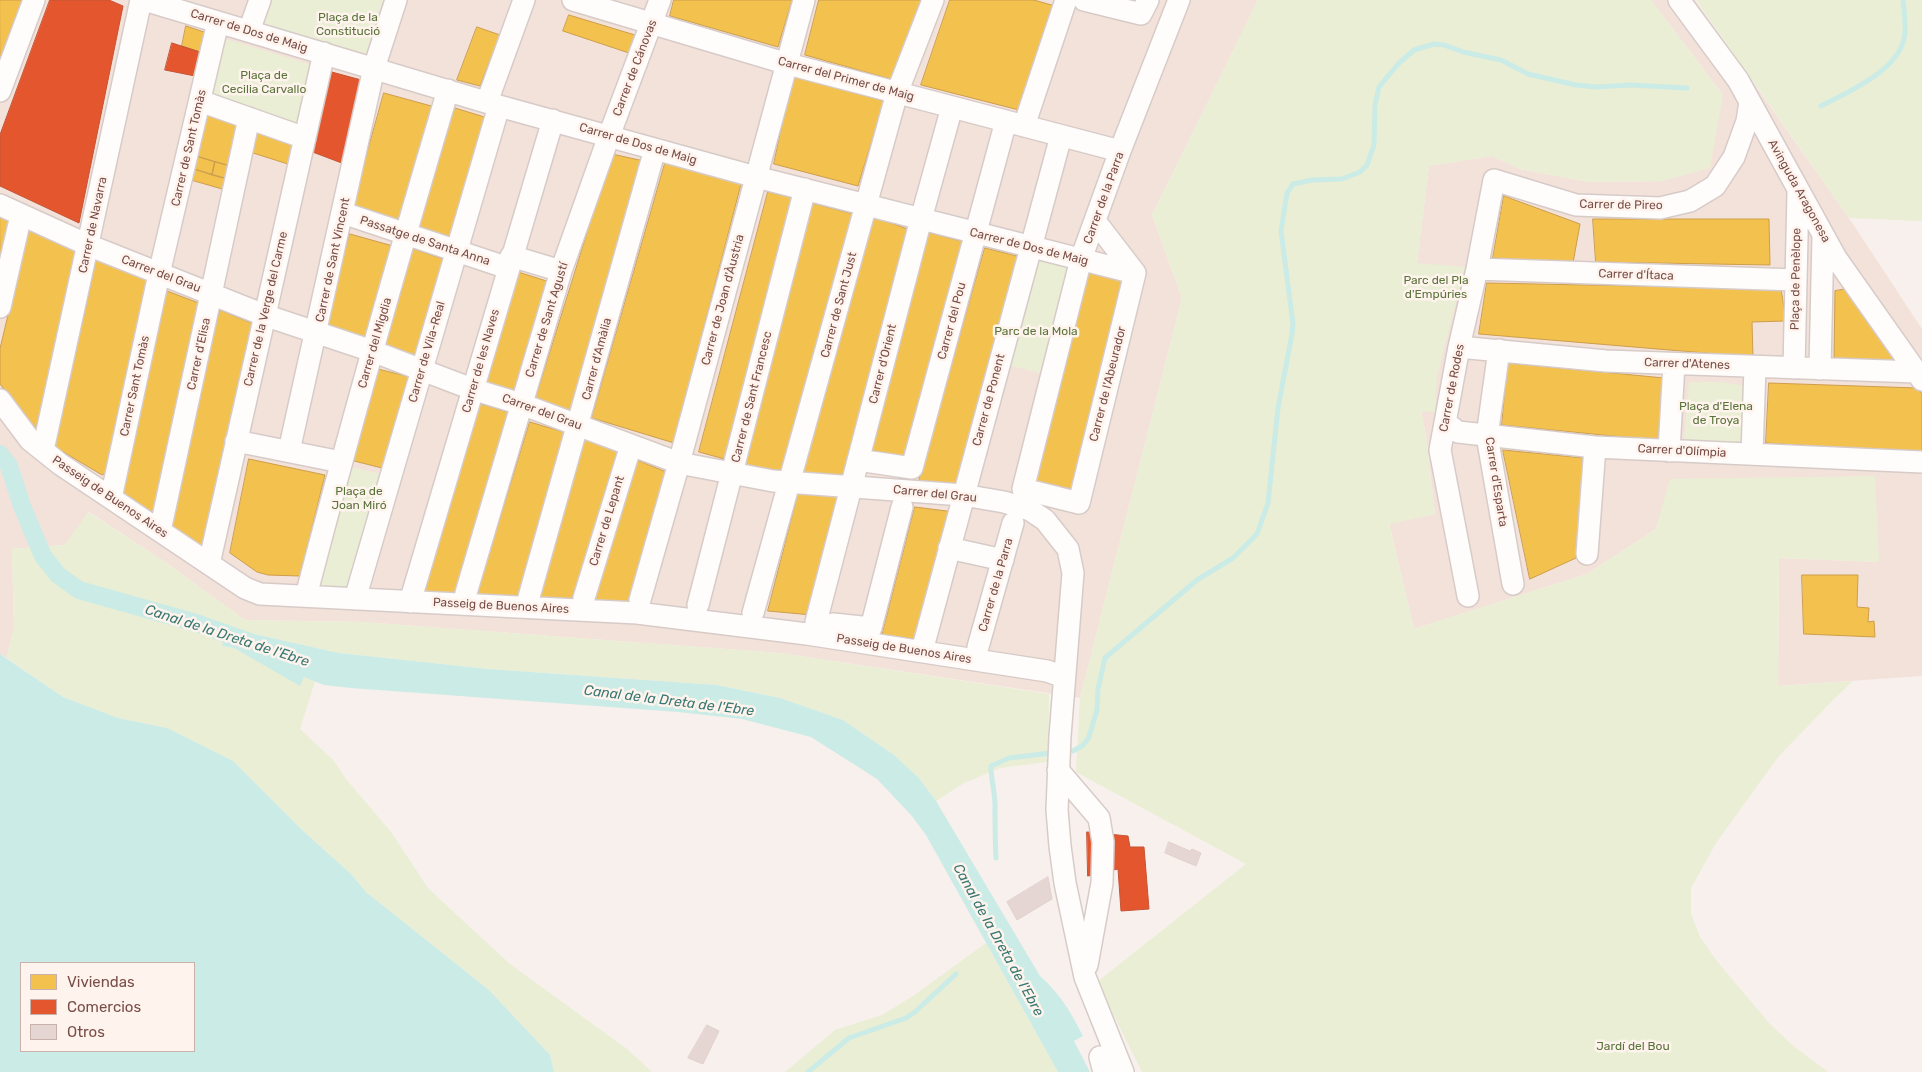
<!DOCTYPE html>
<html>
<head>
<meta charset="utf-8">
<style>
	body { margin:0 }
	#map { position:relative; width:1922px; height:1072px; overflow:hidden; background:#f8f0ec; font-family:Rubik,sans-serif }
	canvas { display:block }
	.legend { position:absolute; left:20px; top:962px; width:175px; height:90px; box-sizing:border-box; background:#fff4ed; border:1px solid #c9b2ab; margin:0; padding:6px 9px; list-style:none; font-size:15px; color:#794e48 }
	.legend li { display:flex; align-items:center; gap:10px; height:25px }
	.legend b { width:25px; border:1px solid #c9b2ab }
</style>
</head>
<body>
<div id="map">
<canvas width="1922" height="1072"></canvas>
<ul class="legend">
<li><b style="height:14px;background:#f2c14e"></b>Viviendas</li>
<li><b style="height:14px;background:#e4572e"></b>Comercios</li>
<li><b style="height:14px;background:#e5d6d3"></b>Otros</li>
</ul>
</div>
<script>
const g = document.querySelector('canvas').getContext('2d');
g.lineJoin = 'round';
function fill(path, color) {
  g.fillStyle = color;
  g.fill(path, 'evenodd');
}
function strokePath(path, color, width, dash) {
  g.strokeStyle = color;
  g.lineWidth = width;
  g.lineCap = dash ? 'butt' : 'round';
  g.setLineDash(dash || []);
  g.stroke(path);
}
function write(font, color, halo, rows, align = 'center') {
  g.font = font + ' Rubik,sans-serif';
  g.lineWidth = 5;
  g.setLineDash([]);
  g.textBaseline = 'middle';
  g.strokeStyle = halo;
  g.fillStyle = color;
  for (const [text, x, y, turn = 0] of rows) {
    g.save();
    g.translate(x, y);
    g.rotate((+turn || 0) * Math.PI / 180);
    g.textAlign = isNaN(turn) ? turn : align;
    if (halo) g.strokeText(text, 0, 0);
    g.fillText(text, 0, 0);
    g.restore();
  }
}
fill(new Path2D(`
	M0 0H1258L1152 215 1182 298 1080 698 780 653 362 622 245 620 165 562 89 512 65 545 12 549 14 627 7 658 0 654Z
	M1651 0H1695L1849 218 1922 329V676L1778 686 1779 558 1879 562 1671 479 1656 529 1587 574 1414 629 1389 523 1435 514 1426 436 1415 381 1417 263 1429 166 1492 156 1520 169 1589 182 1662 181 1723 95Z`), '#f3e2da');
fill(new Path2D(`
	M271 0H383L365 56 263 24Z
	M1258 0H1651L1723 95 1710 168 1662 181 1589 182 1520 169 1492 156 1429 166 1417 263 1465 267 1437 376 1435 412 1421 411 1426 436 1435 514 1389 524 1414 629 1587 574 1656 529 1670 479 1875 476 1879 562 1779 558 1778 686 1853 681 1834 699 1778 757 1716 843 1691 888V914L1700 937 1716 960 1769 1023 1791 1044 1828 1072H1142L1097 982 1246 864 1076 772 1080 698 1182 298 1152 215Z
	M1696 0H1922V221L1849 218Z
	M222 38 312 65 298 127 209 98Z
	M1035 252 1077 262 1047 375 1005 364Z
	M1689 382H1721L1747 386 1745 445 1684 442Z
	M348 466 385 475 351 592 314 589Z
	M88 512 165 562 245 620 362 622 780 653 1049 694 1048 762 1000 768 964 783 936 801 919 778 894 755 843 720 780 698 717 685 488 669 339 653 227 628 222 646 234 648 300 685 304 676 315 681 300 729 333 760 346 779 391 832 428 888 446 905 510 964 627 1049 652 1072H554L550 1055 489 990 366 892 351 874 300 828 233 761 167 728 118 718 63 697 7 658 14 627 12 549 65 545Z
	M986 943 1058 1072H785L835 1030 882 1015 913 996Z`), '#eaeed5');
fill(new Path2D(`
	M227 628 339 653 488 669 717 685 780 698 843 720 894 755 919 778 936 801 1040 976C1061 995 1070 1011 1083 1036L1074 1041 1090 1072H1058L926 835 911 815 877 779 811 737 742 719 678 712 351 688 324 685 304 677 300 686 234 648 222 646Z
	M0 654 63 697 118 718 167 728 233 761 300 828 351 874 366 892 489 990 550 1055 554 1072H0ZM194 963V1051H21V963Z`), '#cbebe6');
const homes = new Path2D(`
	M0 0H23L0 63Z
	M674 0H792L778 47 670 16Z
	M819 0H922L894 80 805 55Z
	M950 0H1034L1055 6 1019 110 921 85Z
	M569 15 635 35 629 53 563 31Z
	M186 26 204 32 200 52 182 46Z
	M477 27 500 35 480 86 457 80Z
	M793 76 884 101 858 186 774 164Z
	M384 93 435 107 402 226 351 212Z
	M207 108 245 121 234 167 196 156Z
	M455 108 491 119 453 243 417 232Z
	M258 133 295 146 291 165 253 153Z
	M612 154 644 161 574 413 535 401Z
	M196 156 215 162 212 175 194 169Z
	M666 160 741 184 674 443 592 418Z
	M215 162 234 167 231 180 212 175Z
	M194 169 231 180 229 191 191 180Z
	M768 192 794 198 728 460 699 452Z
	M1504 196 1580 224 1573 263 1493 258Z
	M812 203 853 214 783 472 745 467Z
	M0 213 15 219 0 281Z
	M874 217 913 231 846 476 803 474Z
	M1593 219H1769L1770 265 1596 262Z
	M29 228 81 249 42 426 33 427 0 384V349Z
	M927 232 968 243 907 458 870 450Z
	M350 234 393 246 366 342 323 331Z
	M411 248 446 260 416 357 380 346Z
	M985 248 1021 257 958 485 919 481Z
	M97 258 153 279 111 471 102 475 55 447Z
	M1085 268 1125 278 1074 492 1033 481Z
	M518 272 553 283 517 395 482 384Z
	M1487 283 1781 289 1786 321 1752 322 1753 357 1479 334Z
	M1847 289 1896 363 1834 359 1835 291Z
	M167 291 204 305 155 519 120 497Z
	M220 310 256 325 202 552 167 528Z
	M1508 363 1664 378 1663 441 1502 425Z
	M378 369 414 378 390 470 354 461Z
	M1769 383 1917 388 1922 394V453L1766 443Z
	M478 403 514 414 462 600 420 592Z
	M530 422 570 434 524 601 476 598Z
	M585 440 623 451 578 603 539 601Z
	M1503 450 1584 458 1576 558 1530 579Z
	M249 459 325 475 300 576 268 575 257 572 230 553Z
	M637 460 671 474 633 605 590 603Z
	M799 491 843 496 812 615 768 611Z
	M915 507 954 512 922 632 914 639 882 636Z
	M1802 575H1858L1857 607 1869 608 1868 622 1874 621 1875 637 1804 634Z`);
fill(homes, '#f2c14e');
strokePath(homes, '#ce9e4c', 1);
const shops = new Path2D(`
	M50 0H109L123 6 79 223 0 186V135Z
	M172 43 200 52 195 76 165 70Z
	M328 71 365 81 347 165 310 151Z
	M1087 832 1128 836 1130 847H1144L1149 909 1121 911 1118 869 1088 876Z`);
fill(shops, '#e4572e');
strokePath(shops, '#c45436', 1);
strokePath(new Path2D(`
	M1821 106C1848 92 1897 71 1904 39 1907 27 1904 12 1903 0
	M1073 751 1082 746 1088 739 1091 730 1097 710 1098 689 1105 658 1197 580 1233 558 1257 534 1268 503 1278 408 1292 334 1293 324 1281 231 1287 193 1293 184 1312 180 1342 179 1360 172 1367 165 1374 145 1375 105 1379 87 1398 64 1414 50 1434 44 1444 45 1463 52 1501 60 1528 74 1576 85 1597 87 1630 85 1687 88
	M996 858C995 840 995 823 995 806 995 792 991 780 991 766L1009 758 1051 753
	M808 1072 849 1038 906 1018 915 1012 956 974`), '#cbebe6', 5);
strokePath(new Path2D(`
	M0 454 9 466 22 506 43 556 58 575 79 590 196 623 247 641`), '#cbebe6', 18);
const building = new Path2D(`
	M1169 842 1190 851 1192 849 1201 853 1196 866 1165 853Z
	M1048 877 1052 899 1017 920 1007 902Z
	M707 1025 719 1031 703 1064 688 1058Z`);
fill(building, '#e5d6d3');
strokePath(building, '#e1d1cd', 1);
const minor = new Path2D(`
	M144 0 499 106 756 177 1135 273
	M573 0 788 64 1120 151
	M1084 0 1141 14 1148 0
	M1679 0 1738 80 1836 258 1922 380
	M249 31 260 0
	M0 91 34 0
	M200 101 305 138
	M487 102 524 0
	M1024 126 1066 0
	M0 205 88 245 264 315 372 351 472 389 521 404 679 463 773 481 963 495 1004 502 1030 510 1045 520 1068 549 1073 573 1060 736 1057 810 1060 846 1065 883 1085 977 1123 1072
	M343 213 508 268
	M1095 221 1135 273
	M511 256 561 271
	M1477 269 1796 280
	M1135 273 1079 503 1023 489 1081 259 1120 151 1179 0
	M0 307 21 215
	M1459 347 1606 361 1916 372
	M1499 350 1487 436 1513 584
	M1794 368 1798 193
	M1820 369 1823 236
	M0 400 30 440 60 464 245 588 260 594 637 613 807 634 1047 671 1064 677
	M1445 422 1458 432 1595 447 1922 462
	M236 441 341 462
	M43 450 141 0
	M289 451 374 68 396 0
	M1669 451 1674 364
	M1752 454 1755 367
	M858 460 912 468 1006 121
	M111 498 159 274 218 22
	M160 531 249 118
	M949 548 1003 560
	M1587 554 1595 447
	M209 564 324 53
	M466 593 561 271 609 136 660 0
	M306 596C350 427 398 258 448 90
	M1468 596 1440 450 1459 347 1477 269 1494 180 1576 205 1660 208 1690 201 1715 186 1734 157 1747 121 1750 102
	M529 597 655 149
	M584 598 631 445
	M355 599 499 106
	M640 600 679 463 804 0
	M410 602 553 120
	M698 605 805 189
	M753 613 897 93 933 0
	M816 622 921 219 952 107
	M833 624 871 628 902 507
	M978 647 1013 523
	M922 651 1061 136
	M1058 770 1099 818 1103 842 1102 883 1087 965
	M1100 1057 1104 1072`);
strokePath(minor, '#d7cbc8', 24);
strokePath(minor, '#fefdfc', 21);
write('12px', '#59733a', '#fff4ed', [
	["Plaça de la",348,18],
	["Constitució",348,32],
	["Plaça de",264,76],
	["Cecilia Carvallo",264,90],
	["Parc del Pla",1436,281],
	["d'Empúries",1436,295],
	["Parc de la Mola",1036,332],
	["Plaça d'Elena",1716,407],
	["de Troya",1716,421],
	["Plaça de",359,492],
	["Joan Miró",359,506],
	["Jardí del Bou",1633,1047]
]);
write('12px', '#794e48', '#fff4ed', [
	["Carrer de Dos de Maig",249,31,17],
	["Carrer de Cánovas",635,68,-69],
	["Carrer del Primer de Maig",846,79,15],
	["Carrer de Dos de Maig",638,144,16],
	["Carrer de Sant Tomàs",189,148,-77],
	["Avinguda Aragonesa",1799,191,61],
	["Carrer de la Parra",1104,198,-70],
	["Carrer de Pireo",1621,205,1],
	["Carrer de Navarra",93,225,-78],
	["Passatge de Santa Anna",425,241,18],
	["Carrer de Dos de Maig",1029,247,14],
	["Carrer de Sant Vincent",333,260,-78],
	["Carrer del Grau",161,274,21],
	["Carrer d'Ítaca",1636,275,2],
	["Plaça de Penèlope",1796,279,-89],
	["Carrer de Joan d'Àustria",723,300,-75],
	["Carrer de Sant Just",839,305,-75],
	["Carrer de la Verge del Carme",266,309,-77],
	["Carrer de Sant Agustí",547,320,-73],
	["Carrer del Pou",952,321,-75],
	["Carrer del Migdia",375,343,-74],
	["Carrer de Vila-Real",427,352,-74],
	["Carrer d'Elisa",199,354,-78],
	["Carrer d'Amàlia",597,359,-75],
	["Carrer de les Naves",481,361,-74],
	["Carrer d'Orient",883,364,-76],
	["Carrer d'Atenes",1687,364,2],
	["Carrer de l'Abeurador",1108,384,-76],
	["Carrer Sant Tomàs",135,386,-78],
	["Carrer de Rodes",1452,388,-79],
	["Carrer de Sant Francesc",752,397,-76],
	["Carrer de Ponent",989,400,-75],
	["Carrer del Grau",542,412,20],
	["Carrer d'Olímpia",1682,451,3],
	["Carrer d'Esparta",1496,482,81],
	["Carrer del Grau",935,494,6],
	["Passeig de Buenos Aires",110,497,34],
	["Carrer de Lepant",607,521,-73],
	["Carrer de la Parra",996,585,-74],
	["Passeig de Buenos Aires",501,606,3],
	["Passeig de Buenos Aires",904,649,9]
]);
write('italic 14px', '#387873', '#fff4ed', [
	["Canal de la Dreta de l'Ebre",227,636,18],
	["Canal de la Dreta de l'Ebre",669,701,7],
	["Canal de la Dreta de l'Ebre",998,940,61]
]);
</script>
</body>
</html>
